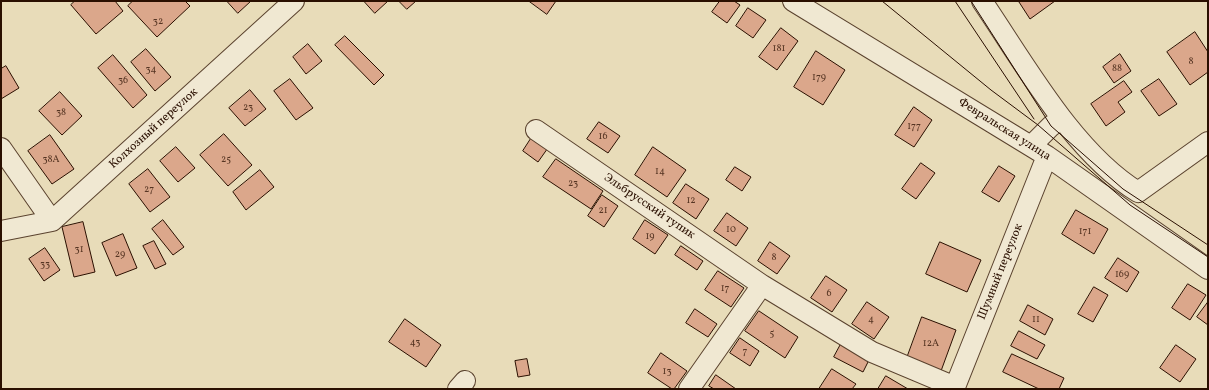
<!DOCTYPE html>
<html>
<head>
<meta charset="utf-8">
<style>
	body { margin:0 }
	#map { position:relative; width:1209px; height:390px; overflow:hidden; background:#e8dcb9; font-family:Vollkorn,serif }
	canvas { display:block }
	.frame { position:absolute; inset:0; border:2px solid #2a0f00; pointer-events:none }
</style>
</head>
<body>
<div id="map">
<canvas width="1209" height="390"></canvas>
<div class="frame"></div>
</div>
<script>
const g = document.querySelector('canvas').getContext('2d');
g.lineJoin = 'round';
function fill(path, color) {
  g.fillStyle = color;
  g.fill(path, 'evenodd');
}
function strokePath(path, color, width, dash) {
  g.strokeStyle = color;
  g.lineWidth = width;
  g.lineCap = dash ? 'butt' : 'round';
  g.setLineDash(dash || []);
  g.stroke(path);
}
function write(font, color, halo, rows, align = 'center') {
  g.font = font + ' Vollkorn,serif';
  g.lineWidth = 3.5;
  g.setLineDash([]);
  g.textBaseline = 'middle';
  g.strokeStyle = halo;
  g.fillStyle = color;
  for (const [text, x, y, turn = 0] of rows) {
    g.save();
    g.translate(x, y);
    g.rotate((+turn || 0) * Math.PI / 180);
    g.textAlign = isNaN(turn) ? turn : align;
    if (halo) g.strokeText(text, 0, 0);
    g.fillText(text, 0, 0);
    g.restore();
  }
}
const building = new Path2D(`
	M75 1H115L123 11 96 34 71 5Z
	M133 1H185L190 6 157 37 128 6Z
	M227 1H251L238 13Z
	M364 1H388L375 13Z
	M399 1H416L407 9Z
	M529 1H556L547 14Z
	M720 1H734L740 5 727 23 712 12Z
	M1020 1H1055L1030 19 1019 2Z
	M748 8 766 20 753 38 736 26Z
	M781 28 798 41 777 70 759 57Z
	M1195 32 1208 52V72L1190 85 1167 52Z
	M345 36 384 75 374 85 335 45Z
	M308 44 322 61 306 74 293 57Z
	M146 49 171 77 155 91 131 62Z
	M816 51 845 70 823 105 794 87Z
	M1120 54 1131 71 1114 83 1103 67Z
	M113 55 147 95 133 108 98 68Z
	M6 66 19 88 1 99V69Z
	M290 79 313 108 296 120 274 91Z
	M1159 79 1177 104 1159 116 1141 91Z
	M1124 81 1132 92 1118 102 1125 112 1106 126 1091 104Z
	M250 90 266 109 245 126 229 108Z
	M60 92 82 116 62 135 39 111Z
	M914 107 932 120 914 147 895 135Z
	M599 122 620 136 608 153 587 139Z
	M224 134 252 165 228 186 200 155Z
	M534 134 550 145 538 162 523 151Z
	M50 135 74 169 52 184 28 151Z
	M176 147 195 168 178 182 160 161Z
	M653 147 686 170 667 197 635 175Z
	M556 159 603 191 591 209 543 177Z
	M921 163 935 173 916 199 902 189Z
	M999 166 1015 176 999 202 982 192Z
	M735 167 751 177 742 191 726 180Z
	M148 169 170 197 150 212 129 184Z
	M260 170 274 187 246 210 233 192Z
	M686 184 709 199 696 219 673 203Z
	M602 195 618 206 604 227 588 216Z
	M1076 210 1108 229 1094 254 1062 234Z
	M727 213 748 228 736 246 714 231Z
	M163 220 184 247 173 255 152 229Z
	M645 220 668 235 655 254 633 239Z
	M83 222 95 272 74 277 62 227Z
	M123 234 137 268 116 276 102 243Z
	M154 241 166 264 155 269 143 246Z
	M770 242 790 256 777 274 758 261Z
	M940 242 981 260 967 292 926 274Z
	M681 246 703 261 697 270 675 255Z
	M45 248 60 270 44 281 29 259Z
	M1118 258 1139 272 1127 292 1105 278Z
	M718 271 744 288 731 307 705 290Z
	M826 276 847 290 832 312 811 298Z
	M1188 284 1206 295 1190 320 1172 308Z
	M1094 287 1108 295 1093 322 1078 314Z
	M867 302 889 317 874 339 852 324Z
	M1208 302V325L1197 317Z
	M1028 305 1053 319 1045 335 1020 321Z
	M695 309 717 324 708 337 686 323Z
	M759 311 798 337 785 358 745 331Z
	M922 317 956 330 941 371 907 358Z
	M405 319 441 345 426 367 389 342Z
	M1019 331 1045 345 1037 359 1011 346Z
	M740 338 759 351 750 366 730 353Z
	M841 344 870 358 863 372 834 357Z
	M1176 345 1196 359 1180 382 1160 368Z
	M661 353 687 371 674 389H672L648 373Z
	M1012 354 1064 378 1059 389H1039L1003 372Z
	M527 359 530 375 518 377 515 361Z
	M832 369 856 384 852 389H819Z
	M716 375 736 389H714L709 386Z
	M886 376 908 389H878Z`);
fill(building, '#dba78b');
strokePath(building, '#2a0f00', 1);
const minor = new Path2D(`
	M793 1 1047 156 1208 269
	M982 1C1025 64 1073 152 1138 192L1208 142
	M536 130 762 285 872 352 955 387 1047 156
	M1031 146 1051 126 1062 119
	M1 148 52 221
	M1 231 52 221 294 1
	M458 389 465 381
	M689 389 762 285`);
strokePath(minor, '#5a422e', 22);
strokePath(minor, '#f0e8d2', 20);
strokePath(new Path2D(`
	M882 1 991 90 1038 125 1130 205 1208 257
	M955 1 1034 119
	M971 1 1051 126 1123 189 1208 245`), '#2a0f00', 1);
write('10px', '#563523', null, [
	["32",158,22],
	["181",779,49],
	["8",1191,62],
	["88",1117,69],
	["34",151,70],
	["179",819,78],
	["36",123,81],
	["23",248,108],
	["38",61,113],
	["177",914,127],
	["16",603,137],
	["38А",51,160],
	["25",226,160],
	["14",660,172],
	["23",573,184],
	["27",149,190],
	["12",691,201],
	["21",603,211],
	["10",731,230],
	["171",1085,232],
	["19",650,237],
	["31",79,250],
	["29",120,255],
	["8",774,258],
	["33",45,265],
	["169",1122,275],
	["17",725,289],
	["6",829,294],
	["4",871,320],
	["11",1036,320],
	["5",772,334],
	["43",415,343],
	["12А",931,344],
	["7",745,352],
	["13",667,372]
]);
write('12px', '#2a0f00', '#f0e8d2', [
	["Колхозный переулок",154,129,-42],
	["Февральская улица",1004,130,32],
	["Эльбрусский тупик",649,207,34],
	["Шумный переулок",1001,272,-68]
]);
</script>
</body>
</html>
